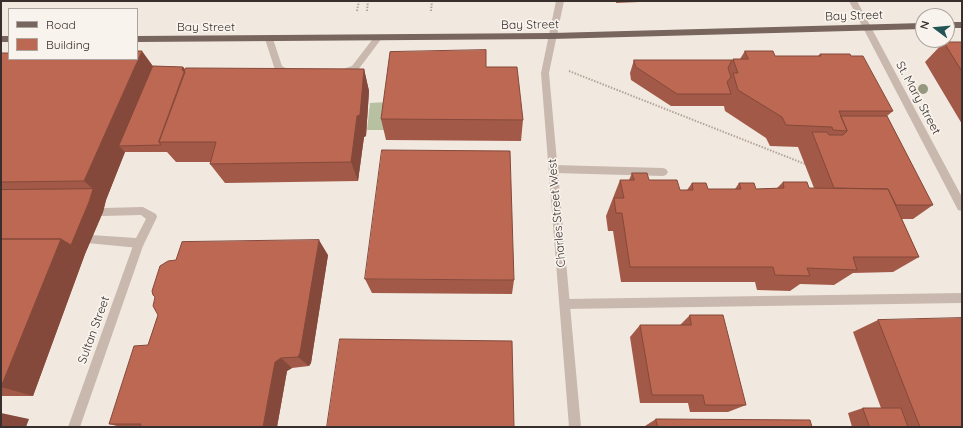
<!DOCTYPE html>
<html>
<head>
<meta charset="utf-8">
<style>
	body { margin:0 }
	#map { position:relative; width:963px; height:428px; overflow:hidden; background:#f1e9e0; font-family:Quicksand,sans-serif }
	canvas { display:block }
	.frame { position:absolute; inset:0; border:2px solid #382e2b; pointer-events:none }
	.legend { position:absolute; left:8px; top:8px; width:130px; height:52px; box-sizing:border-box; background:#f9f3ed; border:1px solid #aca49f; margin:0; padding:5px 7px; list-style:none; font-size:12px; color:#382e2b }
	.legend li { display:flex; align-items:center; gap:8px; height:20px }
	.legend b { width:20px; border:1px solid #aca49f }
	.north { position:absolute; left:915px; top:8px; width:40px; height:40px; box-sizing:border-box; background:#f9f3ed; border:1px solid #aca49f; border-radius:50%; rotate:286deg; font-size:11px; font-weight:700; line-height:16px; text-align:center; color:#382e2b }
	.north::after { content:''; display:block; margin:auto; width:14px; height:18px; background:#235557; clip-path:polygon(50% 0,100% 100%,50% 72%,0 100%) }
</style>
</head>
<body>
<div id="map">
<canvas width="963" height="428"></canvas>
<div class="frame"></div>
<ul class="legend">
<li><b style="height:5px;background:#78655d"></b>Road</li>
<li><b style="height:11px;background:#bd6853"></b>Building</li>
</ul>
<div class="north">N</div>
</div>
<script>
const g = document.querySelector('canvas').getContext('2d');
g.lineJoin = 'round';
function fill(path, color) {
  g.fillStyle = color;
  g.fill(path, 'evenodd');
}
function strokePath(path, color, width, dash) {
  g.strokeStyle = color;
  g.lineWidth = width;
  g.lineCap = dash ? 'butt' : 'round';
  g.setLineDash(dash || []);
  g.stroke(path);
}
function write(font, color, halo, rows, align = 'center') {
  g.font = font + ' Quicksand,sans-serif';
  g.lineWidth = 3.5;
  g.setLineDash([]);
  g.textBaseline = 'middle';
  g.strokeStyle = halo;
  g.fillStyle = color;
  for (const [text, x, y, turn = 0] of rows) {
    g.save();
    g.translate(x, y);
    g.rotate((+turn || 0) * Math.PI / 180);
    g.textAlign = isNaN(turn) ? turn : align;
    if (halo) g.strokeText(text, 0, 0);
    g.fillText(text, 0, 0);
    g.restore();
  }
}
fill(new Path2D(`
	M387 102 385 130H367L370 103Z`), '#b7c0a1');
strokePath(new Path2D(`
	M357 11 359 1
	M367 11 368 1
	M431 11 432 1
	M569 71 805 164`), '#b5a397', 2, [1.5, 1.5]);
fill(new Path2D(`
	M378 35 382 38 358 70 339 76 336 75 335 73 336 71 352 66 375 36Z
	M269 36 273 39 282 66 293 72 294 74 293 76H287L275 70 265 39Z
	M554 165 663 168 666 169 668 172 666 175 663 176 554 173 551 172 549 169 551 166Z
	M143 207 156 214 157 217 143 246 139 248 87 243 86 240 87 237 91 235 136 238 146 219 141 215 103 216 99 215 98 212 99 209 103 208Z
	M962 293V303L565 309 561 308 560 304 561 300 565 299Z`), '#c9b8ad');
fill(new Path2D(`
	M556 1H564L549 73 581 427H569L541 73Z
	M849 1H857L962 197V211L958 210Z
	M139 238 143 240 144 243 80 427H68L134 243 135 240Z`), '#c9b8ad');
fill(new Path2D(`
	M947 22H962V28H947Z
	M923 23V29L552 39 137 42V36L552 33Z
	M1 36H9V42H1Z`), '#78655d');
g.fillStyle = '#95977f';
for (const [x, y] of [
	[923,89]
]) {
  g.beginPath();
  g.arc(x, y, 5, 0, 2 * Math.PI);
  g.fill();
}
fill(new Path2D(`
	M616 1H664L616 3Z
	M944 42H962V124L925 62Z
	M745 51 775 56H818L820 54 851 56 893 111 887 116 933 205 913 219H902L919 257 893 272 853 273 834 285 800 284 790 291 757 290 755 282H621L613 231H608L606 216 620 180H629L632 173 649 180 680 190H687L692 183 708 189H735L739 183 756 189 777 188 783 182 809 188H814L798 147H799L770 146 766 138 725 111 724 106H671L631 80 630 73 634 60H732L733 59H740Z
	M1 53 153 66 183 67 186 70 364 69 369 91 366 136 364 137 358 181 225 183 210 164 211 162H176L167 152H125L106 200 103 212 85 254 33 396H1Z
	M486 67 523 120 521 141 386 140 381 119Z
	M328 255 311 363 309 366 292 368 287 371 277 427H121L109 424 148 345 158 315 155 297 153 295Z
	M365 279 514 280 512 294 372 293Z
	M690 315 746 405 728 412H690L688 403H640L630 337 640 325H680Z
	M878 320 962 427H852L848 413 863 408H881L853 332Z
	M656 419 812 427H645V426Z`), '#a35947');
fill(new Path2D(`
	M142 51 158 73 119 146 125 152 106 200 103 212 85 254 71 245 93 189 84 181Z
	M183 67 188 74 187 77 182 70Z
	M364 69 369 91 366 136 364 137 358 181 351 162Z
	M61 239 85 254 33 396 1 387Z
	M319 240 328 255 311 363 309 366 298 357Z
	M281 358 292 368 287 371 277 427H263L275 362Z
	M1 413 29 419 26 427H1Z`), '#84493a');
const building = new Path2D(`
	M944 42H962V71Z
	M486 50V67H517L523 120 381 119 390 52Z
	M137 51H142L84 181 1 182V53H9V59H137Z
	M745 51H773L775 56H821L820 54H850L851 56H863L893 111H839L847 131 833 130 832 127 786 125 782 117 738 90 733 73H738L733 59H748Z
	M634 60H732L728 68 731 77 727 82 731 94H677L636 67Z
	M153 66 183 67 182 70 185 72 159 142 161 145 119 146Z
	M186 68 364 69 360 115 357 116 351 162 210 164 216 142H159Z
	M841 116H887L933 205H896L888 189 834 188 812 132H827L829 135H843L847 131Z
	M382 150 510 151 514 280 365 279Z
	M632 173H647L649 180H677L680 190H693L692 183H706L708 189H741L739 183H754L756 189 784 188 783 182H807L809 188 888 189 919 257H853L857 270 807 268 810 276 775 275 773 267H630L622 213H616L614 198H624L620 180H634Z
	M93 189 89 202 71 245 61 239H1V190Z
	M1 239H61L1 387Z
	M319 240 300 353 298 357 281 358 275 362 263 427H140L141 424H109L134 346 148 345 158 315 153 306 155 297 153 295 152 291 160 266 168 261 176 260 182 242Z
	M690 315H723L746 405H705L703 395H652L640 325H691Z
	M962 318V427H920L878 320Z
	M340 339 512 341 514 427H327Z
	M863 408H901L908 427H870Z
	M656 419 810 420 812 427H658Z`);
fill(building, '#bd6853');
strokePath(building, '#84493a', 1);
write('12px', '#382e2b', '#f9f3ed', [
	["Bay Street",854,16,-2],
	["Bay Street",530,25,-1],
	["Bay Street",206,27],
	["St. Mary Street",918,98,62],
	["Charles Street West",557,213,-95],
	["Sultan Street",94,330,-70]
]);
</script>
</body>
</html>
